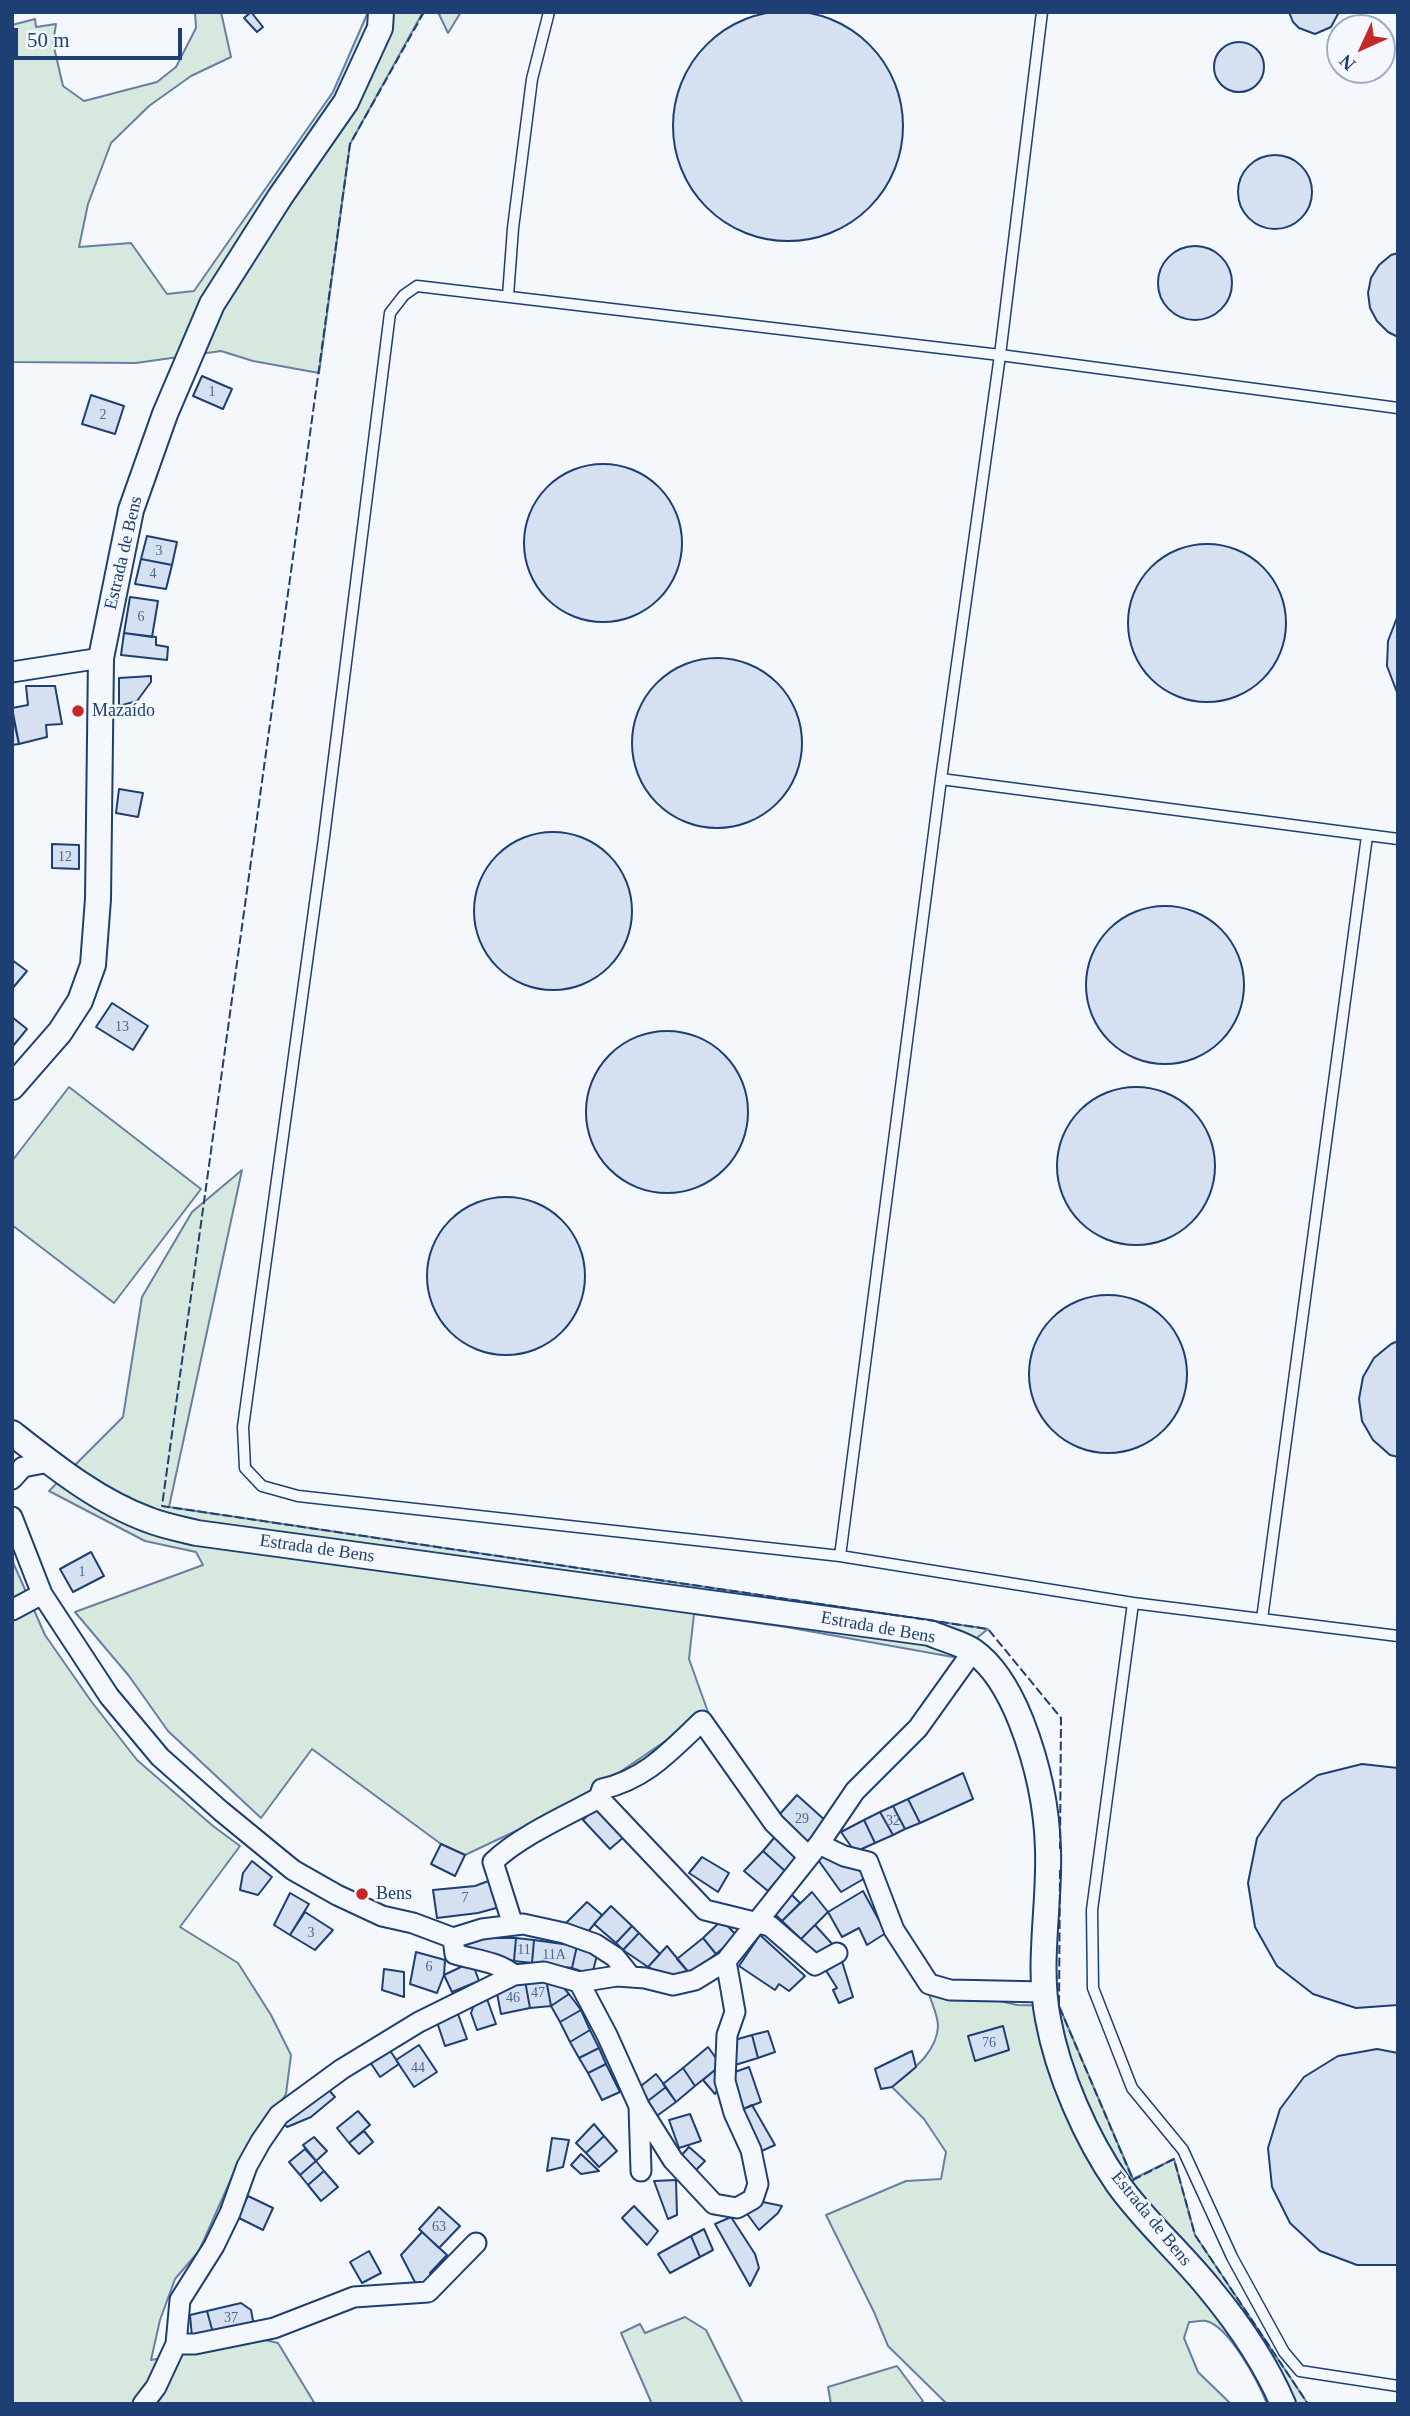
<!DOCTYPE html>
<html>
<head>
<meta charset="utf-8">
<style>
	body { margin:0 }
	#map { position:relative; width:1410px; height:2416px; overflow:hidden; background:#f4f7fb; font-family:Georgia,serif }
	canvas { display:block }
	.frame { position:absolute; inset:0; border:14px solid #1d3f73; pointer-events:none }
	.north { position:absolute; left:1326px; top:14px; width:70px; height:70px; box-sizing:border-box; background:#f4f7fb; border:2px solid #9eadc5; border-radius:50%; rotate:225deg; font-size:19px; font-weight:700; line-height:28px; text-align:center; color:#1d3f73 }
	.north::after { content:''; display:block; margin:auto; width:24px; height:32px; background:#c62828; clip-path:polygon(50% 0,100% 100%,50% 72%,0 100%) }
	.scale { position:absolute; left:14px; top:28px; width:168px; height:32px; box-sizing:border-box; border:4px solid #1d3f73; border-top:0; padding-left:9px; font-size:21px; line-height:24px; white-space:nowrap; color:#1d3f73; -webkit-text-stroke:5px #f4f7fb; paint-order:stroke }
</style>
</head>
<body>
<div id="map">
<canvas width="1410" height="2416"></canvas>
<div class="frame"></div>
<div class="north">N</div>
<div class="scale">50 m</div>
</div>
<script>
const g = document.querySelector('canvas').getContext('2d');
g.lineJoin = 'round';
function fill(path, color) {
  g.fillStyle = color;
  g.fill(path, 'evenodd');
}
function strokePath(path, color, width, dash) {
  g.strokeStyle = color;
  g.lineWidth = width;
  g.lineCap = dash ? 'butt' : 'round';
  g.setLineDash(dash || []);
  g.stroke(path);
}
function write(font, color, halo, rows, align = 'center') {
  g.font = font + ' Georgia,serif';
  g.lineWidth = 5;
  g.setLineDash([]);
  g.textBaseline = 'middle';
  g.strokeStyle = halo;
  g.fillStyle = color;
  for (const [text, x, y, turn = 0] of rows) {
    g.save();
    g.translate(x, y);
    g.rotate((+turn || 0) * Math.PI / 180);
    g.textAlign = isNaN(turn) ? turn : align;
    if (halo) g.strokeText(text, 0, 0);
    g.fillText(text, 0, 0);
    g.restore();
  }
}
const green = new Path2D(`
	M195 12H221L231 57 191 76 149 106 111 143 88 204 79 247 131 243 167 294 194 291 333 92 368 12H423L350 144 319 373 253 361 221 351 136 363 12 362V25L35 19 36 27 56 24 53 43 63 86 84 101 157 82 176 67 196 28Z
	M438 12H461L448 33Z
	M69 1087 201 1189 114 1303 12 1225V1161Z
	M242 1170 169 1507 988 1629 953 1657 786 1627 694 1614 689 1659 708 1712 573 1804 465 1855 441 1844 312 1749 261 1818 168 1731 129 1676 75 1612 203 1565 196 1552 145 1541 49 1491 123 1417 142 1297 192 1212Z
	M12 1560 45 1635 91 1701 137 1760 213 1826 240 1846 180 1927 238 1963 271 2015 291 2055 286 2094 239 2161 199 2251 175 2279 160 2320 151 2360 261 2339 278 2343 315 2404H12Z
	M929 1994 979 1996 1017 2005 1059 2006 1133 2179 1174 2159 1195 2235 1308 2404H1267C1259 2383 1229 2326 1206 2321 1201 2320 1194 2322 1189 2322L1184 2338 1198 2372 1231 2404H947L888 2346 874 2312 826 2215 906 2181 941 2179 946 2152 924 2119 892 2087C911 2071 937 2053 938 2026 938 2016 932 2004 929 1994Z
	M685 2317 706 2330 743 2404H652L621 2333 640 2324 645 2333Z
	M897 2366 923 2401 919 2404H831L828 2387Z`);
fill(green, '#d7e8df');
strokePath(green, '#687fa3', 2);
const building = new Path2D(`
	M673 126a115 115 0 1 1 230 0a115 115 0 1 1-230 0Z
	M251 12 263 27 257 32 244 18Z
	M1289 12H1339L1331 27 1315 34 1299 28 1293 22Z
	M1214 67a25 25 0 1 1 50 0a25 25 0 1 1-50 0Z
	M1238 192a37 37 0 1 1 74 0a37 37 0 1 1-74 0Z
	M1158 283a37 37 0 1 1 74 0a37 37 0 1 1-74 0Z
	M1398 253V337L1388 332 1377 321 1370 308 1368 293 1371 278 1379 265 1391 255Z
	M202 376 232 389 223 409 193 396Z
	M91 395 124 406 115 434 82 424Z
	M524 543a79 79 0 1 1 158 0a79 79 0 1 1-158 0Z
	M147 536 177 542 172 565 141 559Z
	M1128 623a79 79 0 1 1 158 0a79 79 0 1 1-158 0Z
	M141 559 172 565 166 589 135 584Z
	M130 597 158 601 152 637 124 633Z
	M1398 615V695L1387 666 1388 641Z
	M124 633 156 637V645L168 647 167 660 121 655Z
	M632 743a85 85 0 1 1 170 0a85 85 0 1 1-170 0Z
	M151 676V682L137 701 119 706V678Z
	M26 686H55L62 724 46 725 47 737 19 744 12 708 28 705Z
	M12 712 19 744 12 745Z
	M119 789 143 793 138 817 116 813Z
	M474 911a79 79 0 1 1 158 0a79 79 0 1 1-158 0Z
	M52 844 79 845V869L52 868Z
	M1086 985a79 79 0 1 1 158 0a79 79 0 1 1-158 0Z
	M12 960 27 971 12 989Z
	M112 1003 148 1026 133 1050 96 1027Z
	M12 1017 27 1029 13 1046H12Z
	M586 1112a81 81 0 1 1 162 0a81 81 0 1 1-162 0Z
	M1057 1166a79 79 0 1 1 158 0a79 79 0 1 1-158 0Z
	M427 1276a79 79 0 1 1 158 0a79 79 0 1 1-158 0Z
	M1029 1374a79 79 0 1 1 158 0a79 79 0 1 1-158 0Z
	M1398 1341V1457L1390 1455 1373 1440 1362 1421 1359 1399 1363 1377 1374 1358 1391 1344Z
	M91 1552 104 1576 73 1592 60 1569Z
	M1362 1764 1398 1768V2005L1356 2008 1313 1994 1277 1966 1255 1927 1248 1883 1257 1838 1282 1801 1318 1775Z
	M963 1773 973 1799 920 1823 908 1799Z
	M797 1795 827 1822 806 1845 779 1815Z
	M908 1799 920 1823 905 1829 893 1806Z
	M597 1806 625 1836 610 1849 583 1820Z
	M893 1806 905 1829 893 1835 880 1812Z
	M880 1812 893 1835 875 1843 864 1820Z
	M864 1820 875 1843 855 1852 841 1832Z
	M779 1832 801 1852 785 1871 763 1851Z
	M441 1844 465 1855 455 1876 431 1864Z
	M763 1851 785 1871 768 1891 744 1871Z
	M821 1853 849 1862 867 1877 841 1892 816 1857Z
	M702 1857 729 1873 718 1892 689 1873Z
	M252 1861 272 1877 258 1895 240 1890 243 1873Z
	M491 1880 500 1907 478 1913 437 1918 433 1890 475 1886Z
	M788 1891 800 1903 782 1921 770 1909Z
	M863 1891 886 1933 867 1945 859 1928 842 1937 828 1912Z
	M812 1892 828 1912 801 1939 782 1921Z
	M290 1893 309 1904 290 1935 274 1925Z
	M587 1902 602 1915 586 1934 561 1928Z
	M611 1906 632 1926 616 1943 594 1924Z
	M305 1912 333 1930 315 1950 290 1935Z
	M722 1920 737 1936 716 1954 703 1938Z
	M815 1925 834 1946 819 1958 801 1939Z
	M632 1926 639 1933 623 1950 616 1943Z
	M639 1933 660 1954 648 1967 623 1950Z
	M760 1935 805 1976 789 1991 779 1984 775 1990 739 1966Z
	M484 1938H516L514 1961 470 1956 461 1945Z
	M516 1938 534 1940 532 1963 514 1961Z
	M703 1938 716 1954 690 1974 677 1959Z
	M534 1940 577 1946 572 1968 532 1963Z
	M577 1946 597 1955 592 1975 572 1968Z
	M667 1946 690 1974 668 1978 648 1967Z
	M416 1952 445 1960 444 1975 437 1993 410 1984Z
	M841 1958 853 1997 839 2003 833 1990 837 1988 825 1969Z
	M463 1966 474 1967 479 1981 452 1992 444 1975Z
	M384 1969 404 1972V1997L382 1990Z
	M546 1979 559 1982 569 1994 551 2006Z
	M546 1979 551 2006 530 2008 525 1981Z
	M525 1981 530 2008 501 2014 496 1988Z
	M569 1994 581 2010 560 2022 551 2006Z
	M487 1999 496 2024 477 2030 471 2013 474 2005Z
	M581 2010 590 2030 570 2042 560 2022Z
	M458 2014 467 2039 445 2046 437 2022Z
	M1003 2026 1009 2050 975 2061 968 2036Z
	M590 2030 599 2048 579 2058 570 2042Z
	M768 2031 775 2052 758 2058 752 2035Z
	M752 2035 758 2058 735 2065 731 2041Z
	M419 2045 437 2072 414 2087 396 2060Z
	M708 2047 721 2065 695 2086 683 2068Z
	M599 2048 606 2064 588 2073 579 2058Z
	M389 2049 399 2064 380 2077 370 2062Z
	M1377 2049 1398 2053 1397 2265H1357L1320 2251 1290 2223 1272 2187 1268 2148 1280 2109 1304 2077 1338 2056Z
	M912 2051 916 2067 892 2087 881 2089 875 2069Z
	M606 2064 620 2092 602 2100 588 2073Z
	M721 2065V2084L715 2094 703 2080Z
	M749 2067 761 2102 741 2110 732 2073Z
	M683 2068 695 2086 676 2102 663 2084Z
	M656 2074 666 2087 644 2104 636 2090Z
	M666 2087 676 2102 654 2118 644 2104Z
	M327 2088 335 2097 311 2117 287 2127 283 2122Z
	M752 2105 775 2145 757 2153 741 2110Z
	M358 2111 370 2125 349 2143 337 2128Z
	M690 2114 701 2141 679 2148 669 2120Z
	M594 2124 604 2136 586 2153 576 2143Z
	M364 2131 373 2142 359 2154 349 2143Z
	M604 2136 617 2151 599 2167 586 2153Z
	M314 2137 327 2151 316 2161 303 2145Z
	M552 2138 569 2140 563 2167 547 2171Z
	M689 2147 705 2161 694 2172 679 2158Z
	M305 2149 316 2161 300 2175 289 2162Z
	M581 2154 599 2171 581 2174 571 2165Z
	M316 2161 324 2171 308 2185 300 2175Z
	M324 2171 338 2187 321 2201 308 2185Z
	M676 2180 677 2215 668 2219 654 2181Z
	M248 2196 273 2208 263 2230 237 2217Z
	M758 2201 782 2206 778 2213 759 2230 745 2211Z
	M634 2206 658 2231 647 2245 622 2218Z
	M439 2207 460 2226 439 2248 419 2229Z
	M731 2217 755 2254 759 2268 750 2286 715 2224Z
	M704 2229 713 2250 700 2257 691 2236Z
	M422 2232 447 2255 430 2273 436 2278 417 2286 401 2255Z
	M691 2236 700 2257 670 2273 658 2254Z
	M369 2251 381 2273 362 2283 350 2262Z
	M241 2303 251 2310 254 2326 213 2333 207 2311Z
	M207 2311 213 2333 192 2337 190 2315Z`);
fill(building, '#d5e0f0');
strokePath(building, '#1d3f73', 2);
const service = new Path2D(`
	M508 296 513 228 532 79 549 12
	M1398 408 1000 355 417 286 404 295 390 313 323 845 243 1427 245 1468 262 1486 298 1496 840 1556 1133 1603 1398 1636
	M941 779 1398 839
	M840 1556 941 779 1000 355 1042 12
	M1133 1603 1092 1910 1093 1988 1132 2088 1183 2150 1232 2257 1284 2352 1300 2371 1398 2386
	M1262 1619 1367 836`);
const minor = new Path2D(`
	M12 672 101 658
	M12 1479 23 1467 49 1462
	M12 1517 42 1594 109 1696 160 1757 221 1811 293 1870 337 1895 382 1916 413 1923 453 1938 482 1929 523 1924 564 1933 595 1944 615 1957 631 1977
	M12 1610 42 1594
	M599 1798 602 1789C646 1779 670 1751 702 1721L774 1823 808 1856
	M819 1844 844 1856 868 1862 894 1930 929 1984 950 1990 1044 1992
	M513 1925 493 1862C518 1837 567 1815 599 1798L705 1910 770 1926 815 1965 837 1953
	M453 1938 455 1954C475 1960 499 1962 514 1975
	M579 1982 607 2035 639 2106 673 2160 714 2204 737 2208 753 2199 758 2184 751 2150 734 2113 725 2081 727 2035 735 2012 726 1961
	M639 2106 641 2171
	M176 2344H195L274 2328 354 2297 428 2292 476 2243
	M143 2404 156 2387 176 2344 180 2300 214 2246 230 2213 247 2166 261 2141 279 2115 342 2069 419 2022 514 1975 544 1972 579 1982 617 1976 645 1978 673 1985 695 1980 726 1961 819 1844 855 1791 918 1728 973 1651`);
const tertiary = new Path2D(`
	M12 1087 60 1032 80 1001 93 965 98 899 101 658 131 510 165 414 212 304 280 197 346 102 380 28 381 12
	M12 1433C54 1466 99 1502 149 1520 164 1526 181 1529 197 1533L930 1633C943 1639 961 1643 973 1651 996 1667 1011 1696 1021 1721 1037 1762 1047 1806 1048 1850 1050 1906 1037 1964 1048 2019 1058 2074 1086 2138 1118 2184 1145 2222 1180 2252 1209 2288 1238 2323 1265 2362 1283 2404`);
strokePath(service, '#1d3f73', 13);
strokePath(minor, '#1d3f73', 23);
strokePath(tertiary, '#1d3f73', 28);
strokePath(service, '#f4f7fb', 10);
strokePath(minor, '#f4f7fb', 19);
strokePath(tertiary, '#f4f7fb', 24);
strokePath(new Path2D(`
	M424 12 350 144 162 1506 988 1629 1061 1718 1060 1849
	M1060 1870 1059 2006 1133 2180 1174 2159 1195 2235 1308 2404`), '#1d3f73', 2, [9, 3.5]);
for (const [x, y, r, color] of [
	[78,711,7,"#c62828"],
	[362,1894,7,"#c62828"]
]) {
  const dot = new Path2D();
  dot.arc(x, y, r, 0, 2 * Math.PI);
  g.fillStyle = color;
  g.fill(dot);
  strokePath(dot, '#f4f7fb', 2.5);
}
write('14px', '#4b6792', null, [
	["1",212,392],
	["2",103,415],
	["3",159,551],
	["4",153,574],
	["6",141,617],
	["12",65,857],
	["13",122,1027],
	["1",82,1572],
	["29",802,1819],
	["32",893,1821],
	["7",465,1898],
	["3",311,1933],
	["11",524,1950],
	["11A",554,1955],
	["6",429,1967],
	["47",538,1993],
	["46",513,1998],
	["76",989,2043],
	["44",418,2068],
	["63",439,2227],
	["37",231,2318]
]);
write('18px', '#1d3f73', '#f4f7fb', [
	["Estrada de Bens",124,553,-77],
	["Estrada de Bens",317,1549,8],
	["Estrada de Bens",878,1628,10],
	["Estrada de Bens",1151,2219,51]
]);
write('18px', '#1d3f73', '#f4f7fb', [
	["Mazaído",92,711],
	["Bens",376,1894]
], 'left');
</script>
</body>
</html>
